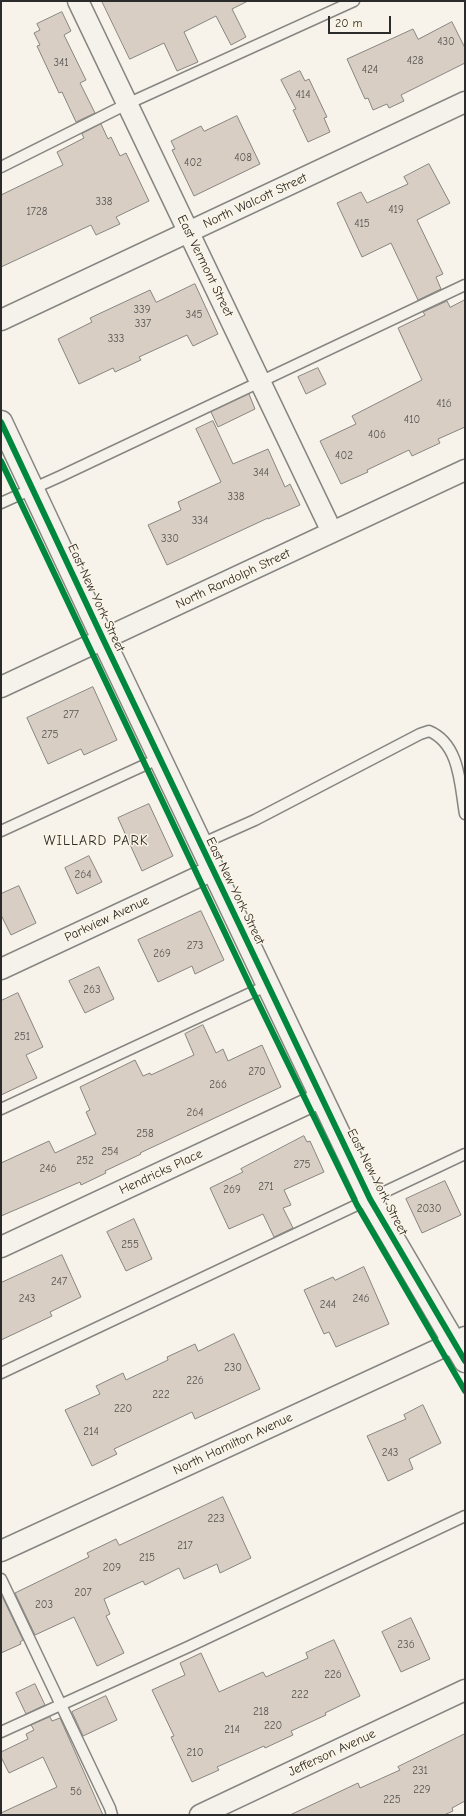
<!DOCTYPE html>
<html>
<head>
<meta charset="utf-8">
<style>
	body { margin:0 }
	#map { position:relative; width:466px; height:1816px; overflow:hidden; background:#f7f3ea; font-family:"Comic Neue",sans-serif }
	canvas { display:block }
	.frame { position:absolute; inset:0; border:2px solid #2b2b2b; pointer-events:none }
	.scale { position:absolute; left:328px; top:16px; width:63px; height:18px; box-sizing:border-box; border:2px solid #2b2b2b; border-top:0; padding-left:5px; font-size:12px; line-height:14px; white-space:nowrap; color:#2b2b2b; -webkit-text-stroke:3px #fcf5e5; paint-order:stroke }
</style>
</head>
<body>
<div id="map">
<canvas width="466" height="1816"></canvas>
<div class="frame"></div>
<div class="scale">20 m</div>
</div>
<script>
const g = document.querySelector('canvas').getContext('2d');
g.lineJoin = 'round';
function fill(path, color) {
  g.fillStyle = color;
  g.fill(path, 'evenodd');
}
function strokePath(path, color, width, dash) {
  g.strokeStyle = color;
  g.lineWidth = width;
  g.lineCap = dash ? 'butt' : 'round';
  g.setLineDash(dash || []);
  g.stroke(path);
}
function write(font, color, halo, rows, align = 'center') {
  g.font = font + ' "Comic Neue",sans-serif';
  g.lineWidth = 3;
  g.setLineDash([]);
  g.textBaseline = 'middle';
  g.strokeStyle = halo;
  g.fillStyle = color;
  for (const [text, x, y, turn = 0] of rows) {
    g.save();
    g.translate(x, y);
    g.rotate((+turn || 0) * Math.PI / 180);
    g.textAlign = isNaN(turn) ? turn : align;
    if (halo) g.strokeText(text, 0, 0);
    g.fillText(text, 0, 0);
    g.restore();
  }
}
const building = new Path2D(`
	M102 1H248L232 9 246 37 231 45 216 16 184 32 198 62 177 71 164 43 130 59Z
	M62 12 71 31 64 35 86 80 80 83 95 113 76 122 62 92 59 93 37 46 40 45 34 33 40 30 37 24Z
	M452 22 465 48V63L401 95 404 101 389 108 387 104 373 110 368 98 365 99 347 59 413 29 418 39Z
	M300 71 305 81 309 79 327 117 324 118 330 132 308 142 293 110 296 109 281 80Z
	M237 116 260 164 194 196 172 150 175 149 171 141 201 126 204 131Z
	M101 124 108 139 111 137 120 156 126 153 149 201 116 217 120 224 96 235 91 225 1 267V195L63 165 57 152 84 138 82 134Z
	M429 164 450 203 417 220 443 274 436 277 441 289 418 300 391 243 362 257 337 203 361 192 367 203 408 184 404 177Z
	M195 284 218 334 193 346 187 335 139 357 141 360 115 372 113 368 79 384 58 339 92 322 90 318 150 290 156 302Z
	M465 300V427L438 439 440 443 412 456 409 450 367 470 368 472 341 484 320 441 356 424 352 416 422 380 398 328 425 315 423 312 447 301 450 307Z
	M318 368 326 384 306 394 298 377Z
	M249 394 255 409 218 427 211 412Z
	M213 421 233 464 268 449 285 487 290 484 300 505 268 519V518L167 565 148 525 181 510 178 502 221 482 196 429Z
	M93 687 117 740 84 755 81 749 48 764 27 718Z
	M149 804 173 856 142 871 118 818Z
	M89 856 102 882 77 894 65 868Z
	M19 886 36 923 11 935 1 915V894Z
	M201 911 224 960 195 974 192 966 158 982 138 940Z
	M99 967 114 999 85 1013 69 981Z
	M18 993 43 1047 26 1055 37 1078 1 1095V1001Z
	M203 1025 216 1053 223 1049 228 1061 262 1045 281 1087 140 1153 141 1154 105 1171 106 1173 81 1185 80 1182 1 1216V1163L49 1141 55 1153 96 1134 86 1112 90 1110 80 1087 135 1060 143 1076 150 1073 151 1075 194 1055 185 1034Z
	M304 1136 307 1142 310 1141 324 1172 284 1190 291 1205 283 1208 293 1228 274 1237 263 1214 229 1229 210 1188 243 1172 241 1169Z
	M445 1181 461 1215 422 1233 406 1199Z
	M134 1219 152 1259 126 1271 107 1232Z
	M62 1255 81 1297 50 1312 52 1316 1 1340V1283Z
	M364 1267 389 1324 336 1347 329 1332 324 1334 304 1290 333 1277 335 1280Z
	M234 1334 260 1389 195 1419 192 1412 114 1449 117 1454 92 1466 65 1410 100 1394 96 1386 123 1373 126 1380 168 1360 167 1357 195 1344 198 1351Z
	M423 1405 441 1443 409 1459 413 1469 388 1481 367 1436 406 1419 404 1415Z
	M223 1497 251 1558 220 1573 217 1564 184 1579 179 1568 145 1585 143 1581 104 1599 110 1614 106 1616 124 1653 97 1666 74 1617 35 1635 15 1593 89 1557 87 1553 116 1539 119 1545Z
	M3 1598 23 1640 20 1642 21 1644 1 1653V1599Z
	M411 1618 430 1659 401 1672 382 1632Z
	M334 1640 360 1696 325 1713 326 1715 291 1731 293 1735 265 1748 264 1746 217 1767 219 1770 192 1782 171 1737 174 1736 152 1690 185 1675 180 1663 201 1653 219 1692 263 1672 266 1677 308 1658 306 1653Z
	M35 1684 45 1705 26 1714 16 1693Z
	M106 1696 117 1720 83 1736 72 1712Z
	M50 1717 52 1721 60 1718 103 1815H1V1813L57 1787 43 1757 9 1773 1 1757V1752L28 1739 26 1734 34 1730 31 1725Z
	M465 1734V1801L452 1808 453 1811 444 1815H290L358 1783 360 1788 400 1770 398 1767Z`);
fill(building, '#d9cec4');
strokePath(building, '#878581', 1);
const lane = new Path2D(`
	M1 167 127 104 354 1
	M1 503 61 476 465 285
	M1 831 160 758
	M201 844 255 820 420 734 429 731C460 744 460 785 465 814
	M1 1109 268 985
	M1 1373 465 1154
	M1 1579 110 1808 112 1815
	M1 1732 188 1647 465 1516`);
const street = new Path2D(`
	M78 1 332 532
	M1 320 465 102
	M1 687 465 470
	M1 969 213 870
	M1 1247 322 1097
	M1 1551 465 1337
	M200 1815 465 1690`);
const secondary = new Path2D(`
	M1 422 103 639 370 1199 465 1361`);
strokePath(lane, '#878581', 13);
strokePath(street, '#878581', 23);
strokePath(secondary, '#878581', 25);
strokePath(lane, '#f5f2ec', 10);
strokePath(street, '#f5f2ec', 20);
strokePath(secondary, '#f5f2ec', 22);
strokePath(new Path2D(`
	M1 422 103 639 370 1199 465 1361
	M1 461 253 992 357 1205 465 1391`), '#00873e', 6);
write('11px', '#565451', null, [
	["430",446,42],
	["428",415,61],
	["341",61,63],
	["424",370,70],
	["414",303,95],
	["408",243,158],
	["402",193,163],
	["338",104,202],
	["419",396,210],
	["1728",37,212],
	["415",362,224],
	["339",142,310],
	["345",194,315],
	["337",143,324],
	["333",116,339],
	["416",444,404],
	["410",412,420],
	["406",377,435],
	["402",344,456],
	["344",261,473],
	["338",236,497],
	["334",200,521],
	["330",170,539],
	["277",71,715],
	["275",50,735],
	["264",83,875],
	["273",195,946],
	["269",162,954],
	["263",92,990],
	["251",22,1037],
	["270",257,1072],
	["266",218,1085],
	["264",195,1113],
	["258",145,1134],
	["254",110,1152],
	["252",85,1161],
	["275",302,1165],
	["246",48,1169],
	["271",266,1187],
	["269",232,1190],
	["2030",429,1209],
	["255",130,1245],
	["247",59,1282],
	["243",27,1299],
	["246",361,1299],
	["244",328,1305],
	["230",233,1368],
	["226",195,1381],
	["222",161,1395],
	["220",123,1409],
	["214",91,1432],
	["243",390,1453],
	["223",216,1519],
	["217",185,1546],
	["215",147,1558],
	["209",112,1568],
	["207",83,1593],
	["203",44,1605],
	["236",406,1645],
	["226",333,1675],
	["222",300,1695],
	["218",261,1712],
	["220",273,1726],
	["214",232,1730],
	["210",195,1753],
	["231",420,1771],
	["229",422,1790],
	["56",76,1792],
	["225",392,1800]
]);
write('13px', '#2b2b2b', '#fcf5e5', [
	["North Walcott Street",255,201,-25],
	["East Vermont Street",205,266,64],
	["North Randolph Street",233,579,-25],
	["East New York Street",96,598,65],
	["East New York Street",235,891,64],
	["Parkview Avenue",107,919,-25],
	["Hendricks Place",161,1172,-25],
	["East New York Street",377,1182,63],
	["North Hamilton Avenue",233,1444,-25],
	["Jefferson Avenue",332,1753,-25]
]);
g.letterSpacing = '1px';
write('14px', '#2b2b2b', '#fcf5e5', [
	["WILLARD PARK",96,841]
]);
g.letterSpacing = '0px';
</script>
</body>
</html>
